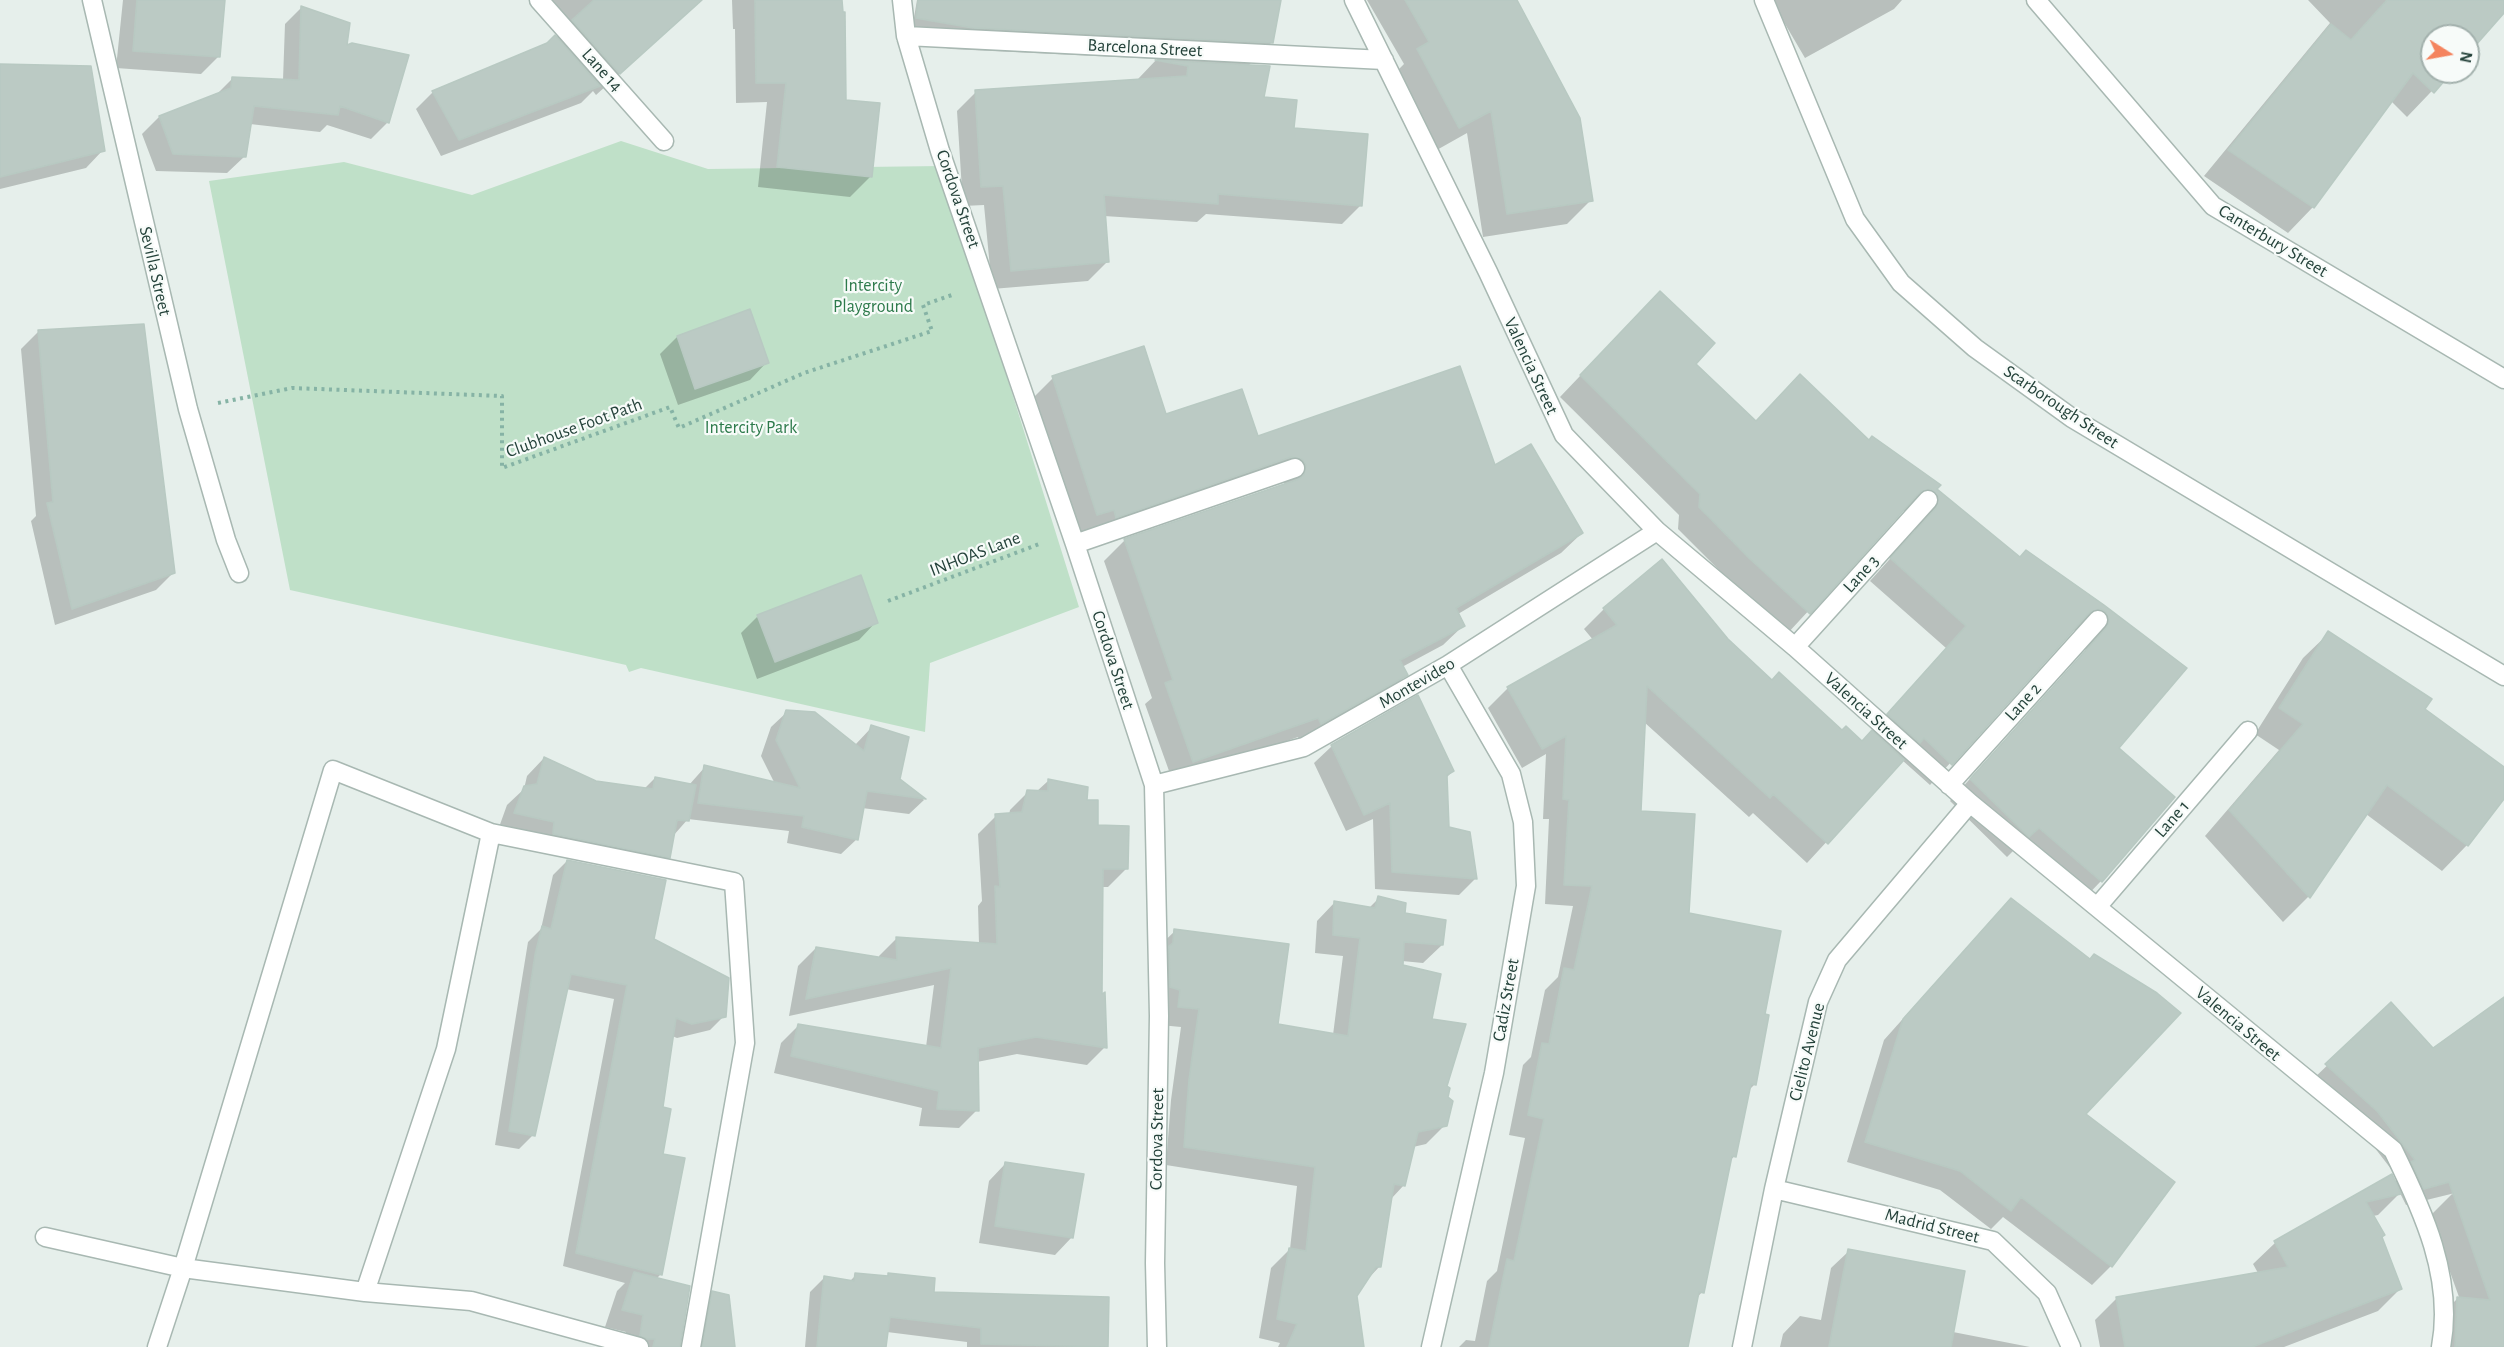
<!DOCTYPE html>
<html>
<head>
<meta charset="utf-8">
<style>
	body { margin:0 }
	#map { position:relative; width:2504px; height:1347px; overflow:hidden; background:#e6efeb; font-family:"Alegreya Sans",sans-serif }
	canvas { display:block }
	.north { position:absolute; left:2420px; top:24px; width:60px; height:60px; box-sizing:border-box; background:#f7fbf9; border:2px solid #a3b1ad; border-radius:50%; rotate:101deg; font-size:16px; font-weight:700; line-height:24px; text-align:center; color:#24423a }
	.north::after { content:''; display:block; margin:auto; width:21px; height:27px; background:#f4845f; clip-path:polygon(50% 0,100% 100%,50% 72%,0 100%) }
</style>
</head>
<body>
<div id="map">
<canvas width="2504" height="1347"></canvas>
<div class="north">N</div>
</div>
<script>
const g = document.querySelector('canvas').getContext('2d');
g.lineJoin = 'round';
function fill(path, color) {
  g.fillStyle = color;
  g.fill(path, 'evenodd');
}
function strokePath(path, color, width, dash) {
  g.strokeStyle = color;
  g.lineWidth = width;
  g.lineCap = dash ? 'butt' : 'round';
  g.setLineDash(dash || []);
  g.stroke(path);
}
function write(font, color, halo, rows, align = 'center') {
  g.font = font + ' "Alegreya Sans",sans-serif';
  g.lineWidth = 4.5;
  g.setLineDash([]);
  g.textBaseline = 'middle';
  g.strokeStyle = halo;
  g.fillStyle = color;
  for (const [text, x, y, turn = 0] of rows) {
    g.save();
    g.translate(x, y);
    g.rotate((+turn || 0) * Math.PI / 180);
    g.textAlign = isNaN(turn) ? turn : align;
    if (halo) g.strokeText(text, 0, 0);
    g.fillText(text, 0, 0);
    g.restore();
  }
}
fill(new Path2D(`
	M621 141 708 169 941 166 1079 607 930 663 925 732 641 668 629 672 626 665 290 590 209 181 344 162 472 195Z`), '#bfe0c8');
fill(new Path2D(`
	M123 0H223L219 56 201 74 116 68Z
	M531 0H701L596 95 593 91 581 103 441 156 416 109 433 92 547 44 556 38 560 34Z
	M732 0H841L845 101 870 177 850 197 758 187 767 102 736 103 735 29H733Z
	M917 0H1279L1272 42 1248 66 1263 99 1361 205 1342 224 1206 214 1197 222 1104 216 1108 261 1088 281 992 289 984 205 963 206 957 111 976 92 1142 80 1138 79 1157 59 951 49 910 41Z
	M1367 0H1515L1591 200 1567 224 1483 237 1467 133 1435 151 1394 74 1404 64Z
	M1771 0H1902L1894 9 1805 58Z
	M2308 0H2504V11L2468 52V36H2432V72H2450L2407 117 2391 101 2313 207 2288 233 2204 176 2330 23Z
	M302 7 345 47 388 122 371 139 327 125 320 132 250 124 245 156 227 173 156 171 142 134 159 117 215 96 233 78 283 80 285 24Z
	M0 72 103 150 86 168 0 189Z
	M1639 314 1755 423 1869 442 1934 489 2020 559 2027 552 2185 668 2117 748 2173 797 2101 881 2080 903 2016 848 2007 857 1950 801 2085 651 2088 639 2084 632 2072 630 1930 785 1902 760 1807 863 1753 813 1749 817 1644 722 1640 812 1688 914 1763 1015 1768 1016 1754 1085 1748 1091 1735 1156 1729 1161 1702 1292 1696 1299 1686 1347H1459L1466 1340 1475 1341 1487 1281 1497 1271 1525 1138 1509 1135 1523 1065 1531 1057 1545 990 1558 977 1573 906 1545 904 1549 819H1543L1546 754 1522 768 1488 708 1508 688 1594 641 1584 629 1604 609 1727 640 1772 682 1842 732 1861 743 1946 648 1870 581 1915 531 1918 518 1908 510 1900 512 1787 634 1728 579 1678 529 1679 515 1560 397Z
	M39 331 174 572 156 590 55 625 31 521 36 516 21 349Z
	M677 337 767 362 750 380 678 405 660 354Z
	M1053 378 1165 416 1257 438 1494 467 1582 533 1561 553 1458 614 1464 625 1443 645 1402 667 1406 675 1386 695 1301 743 1298 737 1173 782 1145 704 1152 698 1104 561 1125 540 1286 485 1277 477 1077 535 1033 398Z
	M758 616 876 622 859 640 757 679 741 633Z
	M2329 633 2423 710 2504 769V796L2467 845 2442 871 2366 814 2308 897 2283 922 2205 836 2279 750 2255 734 2303 658Z
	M787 712 855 745 872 727 899 780 924 800 909 814 862 808 857 839 841 854 787 843 789 831 688 819 673 836 669 857 651 874 498 830 507 805 524 789 527 776 544 758 596 783 644 789 655 778 689 785 705 767 775 784 761 756 771 727Z
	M1332 746 1453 771 1446 778 1447 829 1476 878 1459 895 1375 889 1373 819 1346 831 1314 763Z
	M1048 781 1085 801 1097 827 1126 869 1108 887H1101V997L1105 1047 1087 1065 1017 1054 977 1062V1110L959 1128 919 1126 922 1108 774 1073 781 1043 799 1025 926 1047 934 985 789 1016 798 966 816 948 879 959V956L897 938 979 944 978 906 982 901 978 834 996 816 1009 815 1010 810 1028 792H1036Z
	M567 861 652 940 724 1016 710 1030 677 1038 672 1036 661 1108V1274L656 1279 679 1347H624L626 1332 605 1327 617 1291 625 1283 563 1266 614 999 566 989 533 1135 519 1149 495 1145 528 942 541 929 553 875Z
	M1379 898 1404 914 1442 945 1423 963 1402 961V966L1430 1020 1445 1087V1125L1426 1144 1413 1147 1404 1185 1391 1199 1380 1266 1366 1281 1356 1296 1363 1347H1278L1280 1343 1259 1338 1271 1268 1290 1249 1297 1186 1166 1165 1171 1100 1181 1027 1160 1025 1156 949 1175 931 1277 1026 1333 1035 1343 956 1315 953 1317 921 1335 902 1369 908Z
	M1992 919 2084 1114 2111 1266 2092 1285 2003 1217 1991 1229 1940 1190 1847 1162 1884 1040Z
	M2391 1004 2433 1050 2504 1011V1181L2406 1205 2400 1193 2378 1215 2373 1216 2400 1289 2378 1311 2284 1347H2100L2095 1320 2117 1298 2258 1273 2253 1264 2275 1243 2391 1176 2394 1182 2398 1178 2361 1130 2309 1083Z
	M1006 1163 1072 1237 1055 1255 979 1243 989 1181Z
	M2452 1194 2504 1216V1347H2434L2435 1321 2459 1297 2430 1216Z
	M1849 1251 1953 1332 2030 1347H1780L1783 1334 1800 1316 1821 1320 1831 1268Z
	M856 1275 886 1278 889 1275 932 1293 1108 1299 1106 1347H967V1342L887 1332 885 1347H805L810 1292 825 1277 849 1282Z
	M713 1293 733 1347H696L704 1301Z`), '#0003');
const building = new Path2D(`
	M137 0H225L220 57 133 51Z
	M594 0H702L620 74 572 20Z
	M755 0H842L843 12H845L846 100 880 103 872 177 777 167 786 83H756Z
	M918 0H1281L1273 43 973 28 916 18Z
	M1405 0H1517L1580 118 1593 201 1507 214 1491 111 1459 128 1417 49 1429 42Z
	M2387 0H2504V13L2468 54V36H2432V72H2452L2434 93 2413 73 2314 208 2228 150 2331 24 2351 40Z
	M301 6 350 23 347 45 352 43 409 55 389 123 340 106 338 115 254 106 246 157 173 154 159 116 231 88 232 77 299 80Z
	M555 35 600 86 459 140 432 91 547 43Z
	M1155 60 1270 66 1264 97 1297 100 1294 128 1368 134 1362 206 1218 194V204L1104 195 1109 262 1011 271 1003 186 981 187 975 90 1187 76 1188 66Z
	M0 64 91 66 105 151 0 177Z
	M1660 291 1715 343 1696 364 1756 421 1800 374 1869 440 1872 436 1941 485 1937 489 2020 557 2026 550 2104 605 2187 668 2119 748 2175 797 2102 882 2039 828 2029 837 1970 779 2106 628 2109 622 2106 612 2100 609 2090 612 1952 765 1924 738 1920 743 1887 714 1966 626 1890 558 1936 508 1938 496 1930 489 1920 492 1810 614 1749 558 1699 507 1700 494 1580 375Z
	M750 309 769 363 695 389 677 336Z
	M144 324 175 573 72 609 47 503 53 502 38 330Z
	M1144 346 1166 414 1242 389 1258 436 1460 366 1495 465 1531 444 1583 533 1456 608 1465 626 1400 660 1408 675 1321 724 1318 718 1193 762 1165 683 1173 680 1124 539 1299 479 1304 475 1306 465 1302 459 1291 457 1116 518 1114 510 1097 515 1052 376Z
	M1662 559 1728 639 1772 680 1779 672 1842 730 1846 726 1862 741 1872 730 1904 760 1828 844 1773 794 1770 798 1647 686 1641 811 1695 814 1689 913 1781 931 1765 1014 1769 1015 1756 1085 1751 1084 1736 1157 1732 1156 1704 1293 1699 1292 1688 1347H1489L1507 1259 1514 1261 1544 1119 1528 1115 1542 1043 1549 1044 1564 968 1574 970 1592 886 1564 885 1569 800 1563 799 1566 736 1542 749 1507 687 1617 625 1603 608Z
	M861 575 878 623 775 662 757 615Z
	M2328 631 2432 699 2425 709 2504 767V799L2468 846 2387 785 2310 898 2229 810 2303 724 2279 708Z
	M1418 695 1454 771 1447 775 1449 827 1470 832 1477 879 1392 872 1390 803 1364 815 1331 745Z
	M786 710 815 712 864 751 871 725 909 737 900 779 926 799 867 791 858 840 802 827 804 816 698 803 704 765 800 788 776 740Z
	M544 757 596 781 653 789 655 777 696 785 689 821 677 820 670 858 553 834 554 822 514 813 524 786 537 784Z
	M1048 779 1088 787 1087 800H1098V825L1129 826 1128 869H1103L1102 994 1105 992 1107 1048 1036 1037 978 1048 979 1111 937 1109 939 1091 791 1056 798 1024 941 1048 951 968 806 999 816 947 897 960 896 937 997 944 995 886 1000 887 995 814 1022 812 1027 790 1048 791Z
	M567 860 666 880 654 939 729 978 726 1017 692 1024 676 1018 663 1107 671 1109 663 1154 685 1158 662 1275 576 1253 627 985 571 974 535 1136 509 1131 535 955 542 926 551 929Z
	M1378 896 1406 903 1405 913 1446 920 1443 945 1404 942 1403 965 1441 974 1432 1019 1466 1024 1447 1086 1450 1088 1448 1097 1453 1101 1447 1126 1418 1132 1405 1186 1394 1184 1381 1267H1376L1357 1296 1364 1347H1287L1297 1324 1277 1319 1289 1248 1306 1251 1315 1167 1184 1147 1189 1080 1199 1009 1178 1007 1180 990 1170 987 1169 946 1173 943 1174 929 1289 944 1278 1024 1348 1036 1360 938 1333 935 1334 901 1375 908Z
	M2011 898 2090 959 2094 954 2157 993 2181 1013 2086 1114 2175 1182 2112 1267 2021 1197 2011 1211 1960 1171 1865 1142 1903 1019Z
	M2504 997V1347H2455L2457 1297 2490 1300 2449 1182 2424 1189 2411 1162 2415 1160 2378 1112 2325 1064 2391 1002 2433 1048Z
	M1005 1162 1084 1174 1073 1238 995 1226Z
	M2392 1174 2401 1194 2366 1202 2385 1235 2382 1237 2402 1289 2252 1347H2125L2116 1297 2288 1267 2274 1241Z
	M1848 1249 1965 1271 1951 1347H1829Z
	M634 1272 690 1286 680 1347H653L655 1339H647L640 1336 643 1315 622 1310Z
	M855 1273 888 1276V1273L935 1278 934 1292 1109 1297 1108 1347 981 1344V1328L890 1317 886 1347H817L824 1276 854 1281Z
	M712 1291 729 1295 735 1347H702Z`);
fill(building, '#bbcac4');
strokePath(building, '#b8c9c2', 1.5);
const lane = new Path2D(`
	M45 1237 183 1268 365 1292 471 1301 639 1347
	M365 1292 446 1049 491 833
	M157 1347 183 1268 333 770 491 833 734 882 745 1043 691 1347`);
const street = new Path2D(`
	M92 0 188 409 226 540 239 573
	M539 0 664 141
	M902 0 906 36 940 151 1075 544 1154 785 1159 1016 1155 1263 1157 1347
	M1354 0 1488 272 1564 435 1657 531 1795 647 1970 803 2393 1150C2423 1211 2454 1278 2441 1347
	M1764 0 1855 219 1901 283 1975 348 2072 418 2504 676
	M2036 0 2213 206 2504 379
	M906 36 1384 60
	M1075 544 1295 468
	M1795 647 1928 500
	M1154 785 1304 747 1448 665 1657 531
	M1949 785 2098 620
	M2097 907 2248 731
	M1774 1189 1993 1241 2047 1293 2071 1347
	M1431 1347 1494 1073 1526 886 1523 822 1511 774 1448 665
	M1742 1347 1774 1189 1818 1002 1837 960 1970 803`);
strokePath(lane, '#a8b8b2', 21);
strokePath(street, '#a8b8b2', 21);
strokePath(new Path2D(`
	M218 403 292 388 502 396V468L670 407 679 428 804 373 932 331 923 305 955 294
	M888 601 1042 543`), '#86b3a5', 4, [3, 4.5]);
strokePath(lane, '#fff', 18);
strokePath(street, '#fff', 18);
write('18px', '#24423a', '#f7fbf9', [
	["Barcelona Street",1145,48,3],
	["Lane 14",602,70,48],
	["Cordova Street",958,199,71],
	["Canterbury Street",2273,241,31],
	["Sevilla Street",155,271,77],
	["Valencia Street",1531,366,65],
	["Scarborough Street",2061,407,34],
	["Clubhouse Foot Path",574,428,-20],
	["INHOAS Lane",975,554,-21],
	["Lane 3",1861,574,-48],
	["Cordova Street",1113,660,72],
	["Montevideo",1417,683,-30],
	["Lane 2",2023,702,-48],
	["Valencia Street",1866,711,42],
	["Lane 1",2172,819,-49],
	["Cadiz Street",1506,1000,-80],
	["Valencia Street",2238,1024,40],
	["Cielito Avenue",1807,1052,-76],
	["Cordova Street",1157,1139,-89],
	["Madrid Street",1932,1226,14]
]);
write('18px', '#2d7a4b', '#f7fbf9', [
	["Intercity",873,286],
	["Playground",873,307],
	["Intercity Park",751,428]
]);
</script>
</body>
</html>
